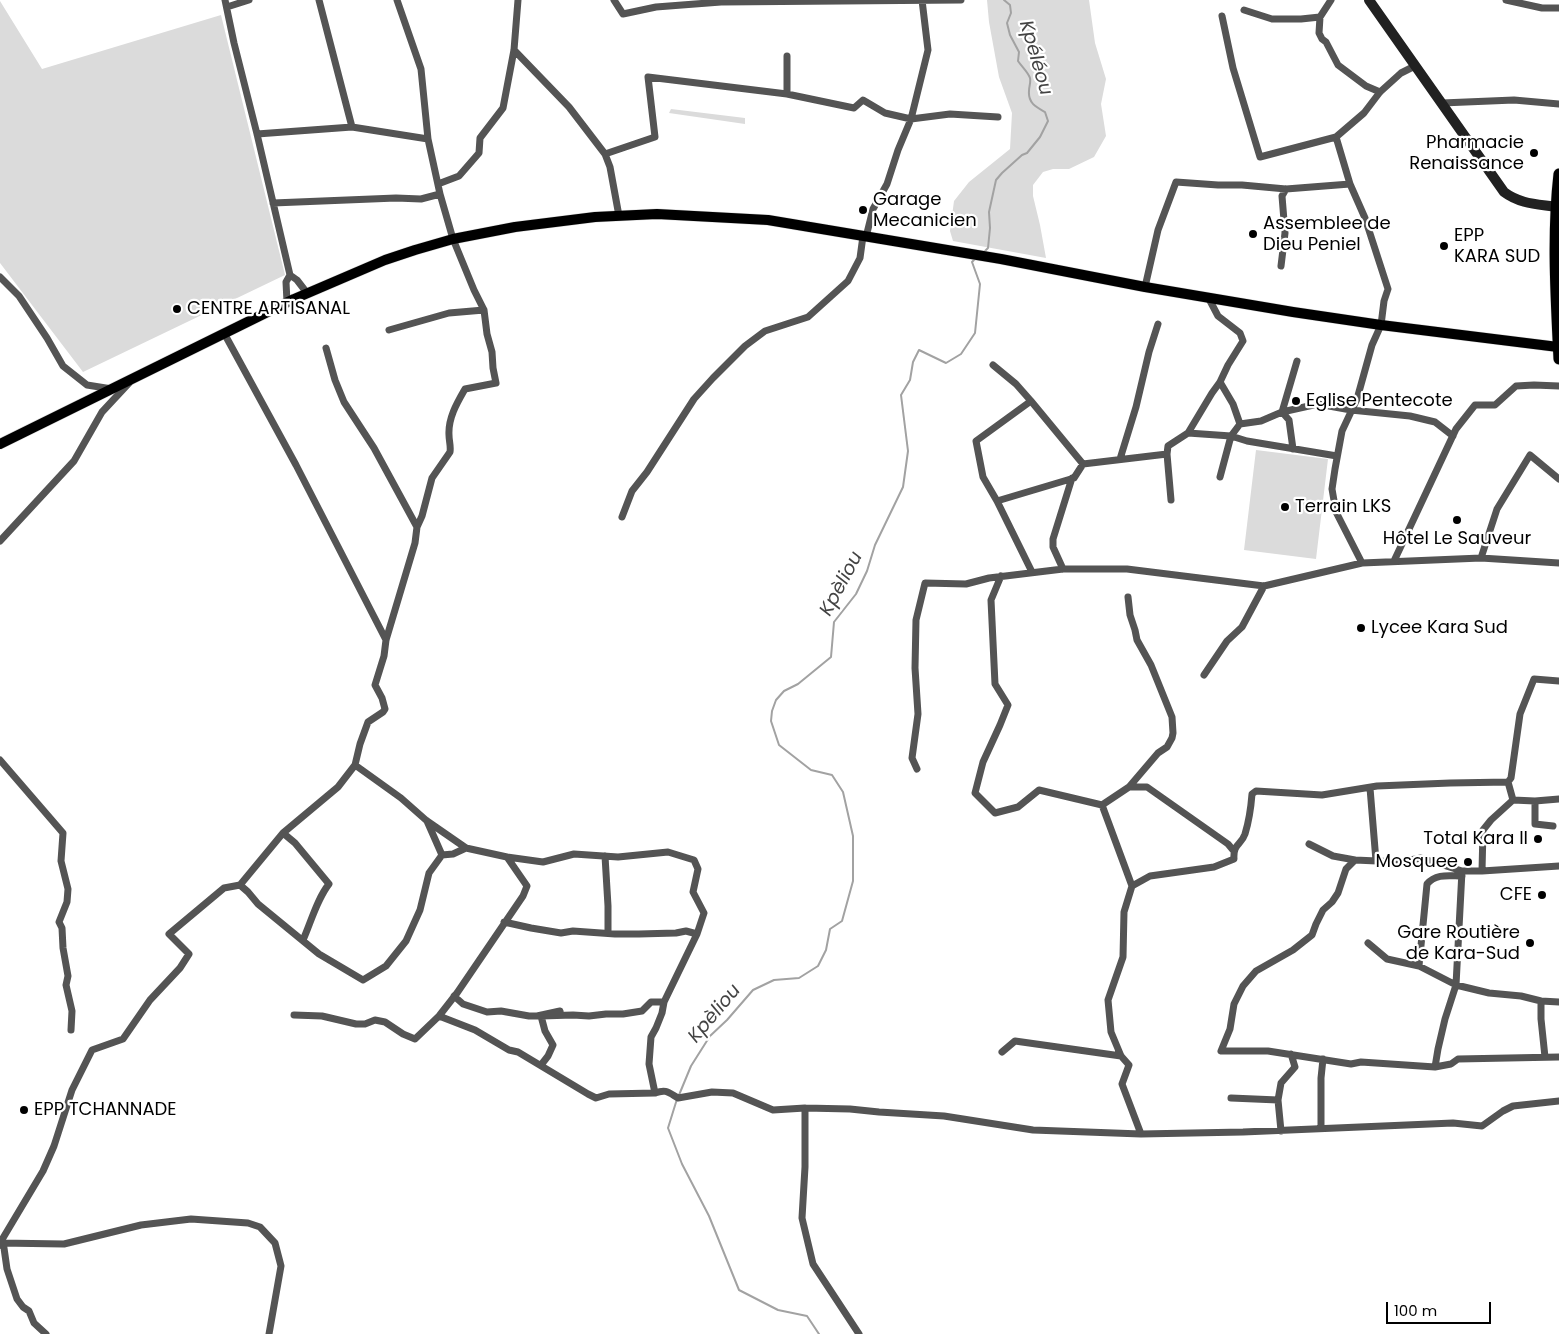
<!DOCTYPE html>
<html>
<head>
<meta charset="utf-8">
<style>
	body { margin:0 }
	#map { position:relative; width:1559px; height:1334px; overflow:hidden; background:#fff; font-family:Poppins,sans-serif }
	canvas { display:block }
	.scale { position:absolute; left:1386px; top:1302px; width:105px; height:22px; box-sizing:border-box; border:2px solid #000; border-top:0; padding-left:6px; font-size:15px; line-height:18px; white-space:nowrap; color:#000; -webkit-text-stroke:4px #fff; paint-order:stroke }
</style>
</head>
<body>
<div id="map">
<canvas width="1559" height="1334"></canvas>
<div class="scale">100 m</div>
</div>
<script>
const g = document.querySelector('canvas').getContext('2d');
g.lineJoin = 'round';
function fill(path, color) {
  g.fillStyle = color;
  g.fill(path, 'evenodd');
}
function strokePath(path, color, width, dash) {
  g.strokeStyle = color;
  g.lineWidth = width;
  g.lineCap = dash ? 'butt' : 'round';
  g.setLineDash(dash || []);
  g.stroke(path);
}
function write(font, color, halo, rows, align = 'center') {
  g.font = font + ' Poppins,sans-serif';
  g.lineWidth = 4.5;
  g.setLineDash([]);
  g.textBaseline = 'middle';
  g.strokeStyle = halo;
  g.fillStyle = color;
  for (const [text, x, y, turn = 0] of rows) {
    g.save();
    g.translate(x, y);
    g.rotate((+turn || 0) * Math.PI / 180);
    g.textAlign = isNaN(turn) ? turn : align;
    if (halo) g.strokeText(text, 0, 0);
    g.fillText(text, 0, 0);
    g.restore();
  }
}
fill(new Path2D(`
	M987 0H1089L1095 43 1106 79 1101 104 1106 136 1094 157 1069 169H1053L1043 172 1033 185V196L1040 225 1046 258 953 241 950 231 954 201 969 182 1010 149 1012 113 999 77 989 22Z
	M0 1 42 69 221 15 285 275 83 372 0 263Z
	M671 109 745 118V124L669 113Z
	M1256 450 1328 459 1316 559 1244 550Z`), '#dbdbdb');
strokePath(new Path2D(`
	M984 252 988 248 990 228 989 212 996 180 1002 173 1022 155 1027 153 1040 137 1048 121 1045 112C1036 107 1028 103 1029 91 1029 86 1031 83 1030 78 1028 72 1022 67 1018 61L1019 52 1010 35 1007 23 1011 13 1010 5 1004 0
	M679 1095 691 1066 710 1036 727 1020 753 990 774 980 799 978 818 966 826 950 830 929 842 921 853 881V836L843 792 832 775 811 770 779 745 771 721 772 711 776 700 784 691 798 684 831 657 834 622 856 594 867 571 875 545 903 487 908 451 901 395 910 380 913 362 919 350 946 363 961 354 975 333 980 284 972 262 975 259
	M677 1099 668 1128 682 1164 709 1216 739 1290 778 1310 807 1316 819 1334`), '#a2a2a2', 2);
const primary = new Path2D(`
	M0 444 294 299 385 260 415 250 453 239 515 227 595 217 657 214 768 220 1001 259 1145 287 1293 312 1381 325 1558 347`);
const trunk = new Path2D(`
	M1559 174C1552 235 1556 297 1559 359`);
strokePath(primary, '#dbdbdb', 11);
strokePath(trunk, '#dbdbdb', 12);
strokePath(new Path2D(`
	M225 0 234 43 257 134 290 275 286 282 287 302
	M319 0 352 127
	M614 0 623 14 656 7 721 2 961 0
	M1506 0 1542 8H1559
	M227 7 249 0
	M1244 10 1272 19H1301L1320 17 1331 0
	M1222 16 1233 68 1260 157 1336 137 1364 113 1380 92 1401 73 1415 66
	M1320 17 1319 33 1322 39 1326 42 1338 65 1366 86 1380 92
	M514 50 569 107 605 154 610 167 619 216
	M787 56V94
	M1442 103 1514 100 1559 104
	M257 134 352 127 428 139
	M1336 137 1350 184 1365 218 1388 289 1384 301 1381 325 1372 345 1357 399 1342 431 1335 469 1332 489 1336 512 1362 563
	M605 154 655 137 648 77 787 94 854 108 863 100 885 113 911 119 950 114 998 117
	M438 184 459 176 479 153 480 138 503 108 514 50 518 0
	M273 203 396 198 421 199 440 194
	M866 237 873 209 887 184 898 150 911 119 928 50 922 0
	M1281 266 1285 233 1282 196 1286 189
	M290 275 297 280 307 293
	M0 277 19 296 47 338 63 366 87 385 112 389
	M1145 287 1158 230 1176 182 1218 185H1242L1286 189 1350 184
	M389 330 449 313 484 310
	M224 333 296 465 386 640
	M326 348 335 380 344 402 374 448 417 527
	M993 365 1016 384 1031 401
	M1220 382 1233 404 1240 424
	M1282 412 1297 361
	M1282 412 1289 420 1293 449
	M1188 433 1212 393 1220 382 1228 365 1243 341 1240 333 1218 316 1208 297
	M1167 454 1171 500
	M1120 459 1136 407 1149 352 1158 324
	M1220 477 1231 436 1240 424 1261 421 1282 412 1318 404 1351 410 1410 416 1435 422 1453 436
	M997 501 983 477 976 441 1031 401 1083 464
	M622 517 632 491 647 472 694 399 713 378 745 346 765 331 808 317 848 281 860 258 863 236
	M0 541 74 461 102 412 129 383
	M1481 558 1497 509 1530 455 1559 479
	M1394 561 1456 429 1475 405H1495L1516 386 1534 385 1559 386
	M1063 569 1053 547V539L1072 478
	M1032 572 997 501 1074 478 1083 464 1167 454 1168 446 1188 433 1231 436 1247 441 1337 456
	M1001 576 991 600 995 684 1008 705 1000 725 983 762 975 793 995 813 1018 807 1039 790 1102 805 1129 787 1158 753 1167 747 1172 738 1173 733 1172 717 1151 665 1137 640 1135 630 1130 615 1128 597
	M1204 675 1227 641 1242 627 1264 586
	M0 760 63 833 61 861 68 889 67 902 59 922 62 928 63 948 68 976 66 985 72 1011 71 1030
	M917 769 912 758 918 714 915 668 916 620 925 583 966 584 989 578 1063 569H1127L1264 586 1362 563 1481 558 1559 563
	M1129 787H1147L1228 844 1233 850
	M1370 788 1376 861
	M1513 800 1508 782 1511 778 1520 714 1534 679 1559 681
	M1535 801V824L1553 826
	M1102 805 1132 886 1124 912 1123 957 1108 1000 1111 1032 1121 1056 1129 1065 1122 1084 1141 1134
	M283 833 295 843 329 884C317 899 311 922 303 940
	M1309 844 1333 856 1355 860
	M442 855 453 854 466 848
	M605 856 608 906V933
	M507 857 543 862 574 854 618 857 668 852 694 860 698 869 693 892 704 913 697 934 664 1002 662 1013 656 1028 651 1037 649 1064 655 1093
	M1559 866 1482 871H1462L1421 858 1399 862 1355 860 1346 869 1338 893 1332 902 1323 910 1316 924 1312 935 1293 950 1256 971 1243 986 1234 1004 1230 1029 1221 1051H1268L1351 1064 1361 1062 1435 1067 1451 1064 1458 1059 1559 1057
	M1482 871 1483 830 1491 820 1513 800 1535 801 1559 799
	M240 885 248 892 258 904 319 954 363 980 386 966 406 941 420 910 429 873 442 855 427 821
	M1132 886 1150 876 1214 867 1234 859C1233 843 1241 846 1245 834 1249 821 1251 807 1252 794L1256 791 1322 795 1377 786 1450 783 1508 782
	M504 922 531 928 561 933 573 931 615 934H639L676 933 686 931 697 934
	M1368 943 1387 959 1419 966 1456 985 1489 993 1521 996 1541 1001 1559 1002
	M1419 966 1427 884C1436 873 1450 876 1462 876
	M454 996 463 1004 487 1012 501 1011 529 1016H537L560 1011
	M1541 1001V1019L1545 1057
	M294 1015 322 1016 356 1024H365L375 1020 385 1022 403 1034 415 1039 439 1016 457 993 523 896 527 886 507 857 466 848 427 821 401 798 355 765
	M439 1016 475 1030 509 1050 518 1052 588 1094 596 1098 609 1094 655 1093C666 1089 668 1092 678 1098L712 1092 733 1093 773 1110 805 1108
	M1002 1052 1015 1041 1121 1056
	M541 1065 548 1056 553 1045 545 1031 541 1016 573 1015 589 1016 606 1014H623L642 1011 651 1002H664
	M1435 1067 1438 1049 1445 1019 1456 985 1462 871
	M1231 1098 1278 1100
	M1321 1128V1078L1323 1059
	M1281 1131 1278 1100 1281 1083 1295 1067 1291 1054
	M0 1243 4 1248 7 1269 17 1299 23 1307 29 1311 34 1323 46 1334
	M269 1334 281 1266 275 1243 260 1227 248 1223 191 1219 141 1225 64 1244 0 1243 43 1171 54 1146 72 1090 92 1050 123 1039 150 1000 180 968 189 954 169 934 224 888 240 885 283 833 338 787 355 765 360 744 368 722 383 712 385 709 382 698 375 685 384 656 386 640 415 543 417 527 422 516 432 478 450 452C451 446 449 441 449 435 448 418 457 403 465 389L496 383 493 368 492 352 487 334 484 310 474 290 453 239 440 194 428 139 421 69 397 0
	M859 1334 813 1264 802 1218 805 1167V1108L850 1109 879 1112 944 1116 1033 1130 1141 1134 1243 1132 1453 1123 1482 1126 1503 1111 1513 1106 1559 1101`), '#545454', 7);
strokePath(new Path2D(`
	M1369 0 1504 192C1520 204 1537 204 1556 207`), '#212121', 10);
strokePath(primary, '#000', 10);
strokePath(trunk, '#000', 11);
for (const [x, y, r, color] of [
	[1534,153,5,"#000"],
	[863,210,5,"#000"],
	[1253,234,5,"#000"],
	[1444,246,5,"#000"],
	[177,309,5,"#000"],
	[1296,401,5,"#000"],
	[1285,507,5,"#000"],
	[1457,520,5,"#000"],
	[1361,628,5,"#000"],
	[1538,839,5,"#000"],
	[1468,862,5,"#000"],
	[1542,895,5,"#000"],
	[1530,943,5,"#000"],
	[24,1110,5,"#000"]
]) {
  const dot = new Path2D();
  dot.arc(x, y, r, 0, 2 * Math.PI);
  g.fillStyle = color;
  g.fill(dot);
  strokePath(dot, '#fff', 2);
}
write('18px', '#000', '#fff', [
	["Pharmacie",1524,143,"right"],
	["Renaissance",1524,164,"right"],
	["Garage",873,200],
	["Mecanicien",873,221],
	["Assemblee de",1263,224],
	["Dieu Peniel",1263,245],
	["EPP",1454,236],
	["KARA SUD",1454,257],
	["CENTRE ARTISANAL",187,309],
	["Eglise Pentecote",1306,401],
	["Terrain LKS",1295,507],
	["Hôtel Le Sauveur",1457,539,"center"],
	["Lycee Kara Sud",1371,628],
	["Total Kara II",1528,839,"right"],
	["Mosquee",1458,862,"right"],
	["CFE",1532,895,"right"],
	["Gare Routière",1520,933,"right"],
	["de Kara-Sud",1520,954,"right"],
	["EPP TCHANNADE",34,1110]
], 'left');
write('italic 19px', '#434343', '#fff', [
	["Kpéléou",1035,58,74],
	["Kpèliou",842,584,-62],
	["Kpèliou",715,1014,-50]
]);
</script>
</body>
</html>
